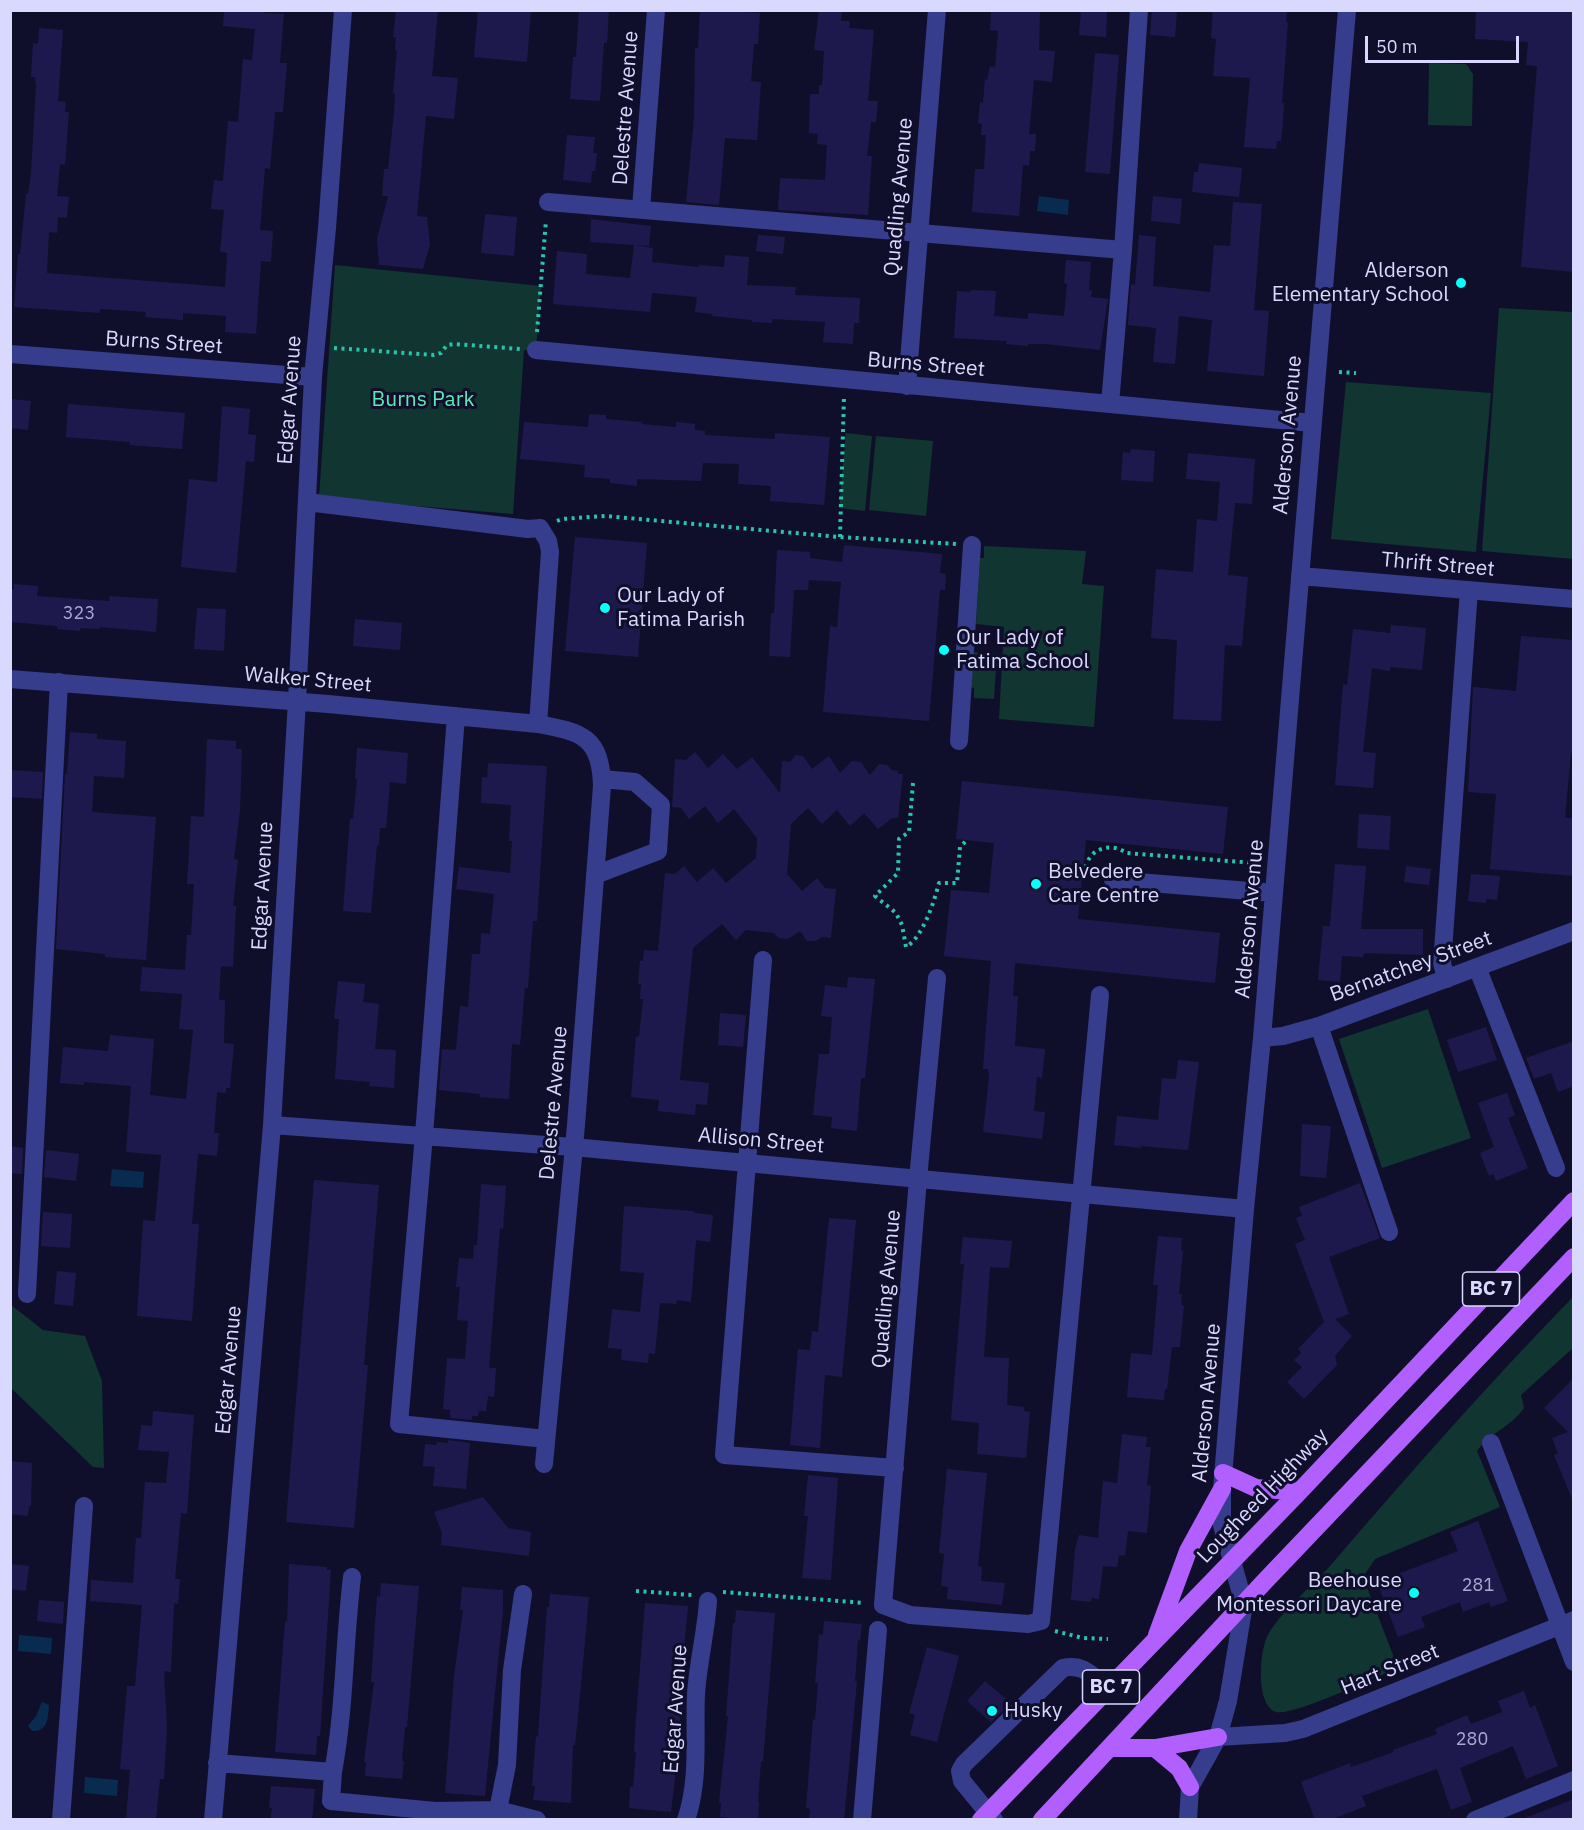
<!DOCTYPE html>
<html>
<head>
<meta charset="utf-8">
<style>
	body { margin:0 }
	#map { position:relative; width:1584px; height:1830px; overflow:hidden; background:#100f2b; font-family:"IBM Plex Sans",sans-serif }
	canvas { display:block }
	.frame { position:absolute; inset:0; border:12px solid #d9d9ff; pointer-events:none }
	.scale { position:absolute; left:1365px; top:36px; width:154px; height:27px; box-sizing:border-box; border:3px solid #d9d9ff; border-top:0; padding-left:8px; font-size:18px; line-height:21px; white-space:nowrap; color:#d9d9ff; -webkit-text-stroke:4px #100f2b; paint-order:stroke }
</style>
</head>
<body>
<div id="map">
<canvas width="1584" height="1830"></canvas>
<div class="frame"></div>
<div class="scale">50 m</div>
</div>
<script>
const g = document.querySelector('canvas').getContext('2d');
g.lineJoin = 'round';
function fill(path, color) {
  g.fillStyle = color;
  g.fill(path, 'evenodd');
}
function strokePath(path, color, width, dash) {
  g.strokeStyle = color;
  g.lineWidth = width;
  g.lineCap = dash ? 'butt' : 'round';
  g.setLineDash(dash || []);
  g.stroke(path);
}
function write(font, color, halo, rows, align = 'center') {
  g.font = font + ' "IBM Plex Sans",sans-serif';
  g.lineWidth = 6;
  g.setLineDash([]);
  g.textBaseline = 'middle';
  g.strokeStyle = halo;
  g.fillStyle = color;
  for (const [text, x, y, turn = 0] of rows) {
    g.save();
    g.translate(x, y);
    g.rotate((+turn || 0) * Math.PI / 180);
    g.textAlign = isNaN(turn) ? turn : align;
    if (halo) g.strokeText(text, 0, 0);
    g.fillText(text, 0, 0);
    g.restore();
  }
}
fill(new Path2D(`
	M1429 63 1466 64 1473 74 1472 126 1428 125Z
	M335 265 541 286 536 350H524L513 514 319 498Z
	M1499 308 1573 312V559L1482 551Z
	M1346 382 1491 393 1476 552 1331 539Z
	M846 433 872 436 865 511 839 508Z
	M876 436 933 441 926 516 869 510Z
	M984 546 1086 551 1082 584 1104 586 1094 727 999 719 1004 627 976 624 980 558H984Z
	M973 652 997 654 994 699 974 698V688L969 687Z
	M1428 1009 1471 1138 1382 1168 1339 1039Z
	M1573 1297V1348L1521 1395 1524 1408C1512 1426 1490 1433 1477 1451L1500 1507 1375 1559 1363 1577 1393 1655 1391 1671C1371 1679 1293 1716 1276 1712 1255 1705 1260 1651 1267 1637 1277 1615 1313 1585 1330 1566 1409 1474 1489 1383 1573 1297Z
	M11 1305 43 1330 85 1336 102 1381 104 1468 93 1467 11 1388Z`), '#113530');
fill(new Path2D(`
	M1039 196 1069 200 1068 215 1037 211Z
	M112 1169 144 1172 143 1188 110 1186Z
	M19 1635 52 1638 51 1654 18 1651Z
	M42 1702 49 1705C48 1718 48 1732 32 1731L28 1726 36 1716Z
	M85 1777 118 1780 117 1796 84 1793Z`), '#092b50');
fill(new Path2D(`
	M224 10H265L264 13 284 14 280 63H287L283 112H275L270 169 265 168 260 230 273 231 271 262 261 261 256 334 225 332 226 316 183 313V320L145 317 146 312 100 309V313L14 307 18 254H20L26 194H28L31 173 36 87 35 77H31L33 43 38 44 39 28 63 30 58 101 66 102 65 112H69L65 165 60 164 57 196 69 197 67 218 58 217 57 233 49 232 47 273 225 287 227 253 220 252 224 210 211 209 214 180 223 181 228 121 238 122 243 59 252 60 255 29 223 26Z
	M396 10H438L432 76 458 78 454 119 426 116 417 216 427 217 430 244 423 269 379 265 377 239 388 196H382L384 169H388L394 113 395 93H393L397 50H395L396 37H393Z
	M478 10H531L527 62 474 57Z
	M579 10H609L607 43H604L600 101 570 99 573 57H576Z
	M700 10 760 13 758 44H754L751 81 761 82 757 140 725 138 719 205 686 202 694 118 695 48H698Z
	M819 10H842L841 21H850L849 28 874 30 868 101H878L876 122H871L867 156H872L868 215 778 210 780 178 825 180 827 145 817 144 818 134 809 133 810 94H819V85H822L824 51 814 50Z
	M991 10H1040L1039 50 1055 51 1052 82 1034 80 1029 134H1036L1035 151H1030L1029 166 1023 165 1019 216 972 212 975 169H984L986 135H981L982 124 978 123 980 102 983 103 985 79 987 80 990 66 995 67 998 31 990 30Z
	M1081 10 1107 11 1106 37 1079 35Z
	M1152 10H1177L1175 37 1150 35Z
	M1213 10 1287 12 1286 22H1288L1282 103H1284L1283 123 1281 141H1277L1276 149 1244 147 1250 78 1213 76 1216 39 1211 38Z
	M1476 10H1574V272L1521 267 1537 66 1526 65 1528 42 1475 39Z
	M1095 53 1119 55 1110 174 1085 172Z
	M567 135 595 137 593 153H597L595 171H592L591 183 563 180Z
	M1199 163 1242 168 1239 197 1192 192 1194 172H1198Z
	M1153 196 1182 199 1180 224 1151 221Z
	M1233 202 1262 204 1254 310 1269 311 1264 376 1207 371 1212 320 1179 316 1175 364 1153 362 1156 328 1128 325 1131 284 1135 285 1139 235 1156 237 1153 286 1210 292 1214 245 1230 246Z
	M485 214 517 217 514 256 481 253Z
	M591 219 651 226 649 246 590 242Z
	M758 235 785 237 783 254 756 251Z
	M634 245 653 248 652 262 699 267V265L724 267 725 255 749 257 747 285 796 287 795 295 860 298 859 323H854L853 344 823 342 825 322 772 319V323L752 322V320L712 316V314L695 312 697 297 652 293 650 312 553 304 557 251 587 254 586 274 630 278Z
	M1066 260 1091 262 1089 290 1092 291 1091 297 1108 299 1100 350 1046 344H1028V346L1006 344 1007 341 954 338 957 291 971 292V290L996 291 994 316 1028 319V313L1064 316 1067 284 1064 283Z
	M10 399 31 401 28 430 10 428Z
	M68 404 185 413 182 449 130 445V442L66 437Z
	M222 406 250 409 248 434 256 435 254 462 246 461 236 573 181 567 189 479 217 482Z
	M589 414 606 415V419L642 422V424L676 427V422L695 424V430L705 431V435L775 439V433L830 437 824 505 770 501 771 486 738 484 739 464 703 463 701 481 637 479V486L610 483V479L584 477 585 465 520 459 524 422 588 427Z
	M1131 449 1155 451 1153 482 1121 480 1123 452 1130 453Z
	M1188 453 1255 459 1252 504 1235 503 1228 575 1248 577 1242 646 1225 645 1221 721 1173 719 1177 640 1151 638 1156 569 1193 572 1197 519 1217 521 1220 482 1186 479Z
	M575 537 647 543 638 657 565 651Z
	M844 545 942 554 940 573 946 574 945 590H940L929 721 823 712 830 626 837 627 841 582 809 580 808 590H794L790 657 769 656 771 613H774L777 550 810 552V558L842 562Z
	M14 584 38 586 37 596 109 601 110 596 158 599 156 632 100 627 99 629 80 628V631L57 629V626L10 622V589H14Z
	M197 608 226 609 224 651 194 649Z
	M355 619 402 623 400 650 353 646Z
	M1391 625 1426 628 1422 670 1390 667V671L1372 668 1363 752 1376 753 1373 788 1335 785 1343 684 1347 685 1353 629 1390 633Z
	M1521 636 1574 640V753H1571L1565 818H1574V876L1490 869 1496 794 1468 792 1473 687 1516 691Z
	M70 732 97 734V739L126 741 124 778 94 776 92 812 156 817 146 960 105 957V954L56 949 65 774H67Z
	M207 739 236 741V749H242L240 810 234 859 238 860 233 906H236L233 967 221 966 219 1000H225L224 1043 234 1044 230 1088H226V1093L217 1092 214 1133H219L217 1156 198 1154 192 1224H199L192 1321 137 1316 143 1220 155 1221 161 1155 126 1152 131 1086 84 1082V1085L60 1083 63 1047 108 1051 110 1035 154 1039 150 1095 186 1099 193 1030 179 1029 182 994 140 991 142 967 185 970 187 935H191L194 884H187L191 816 204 817Z
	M357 748 408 753 406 784 390 782 386 828H380L379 845H377L371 913 343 911 350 819H353L357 779H355Z
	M695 752 708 768 723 754 737 769 752 757 780 793 782 761 790 762 796 755 803 756 812 769 829 756 840 773 852 761 861 762 870 775 879 764 887 765 892 770 898 771V774H903L898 818H892L878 829 864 813 850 826 837 810 822 824 808 808 791 824 787 874 802 891 817 878 825 888 836 889 831 938 822 937 816 941H807L800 931 788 939 779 938 774 933 746 930 736 940 722 924 693 948 680 1080 709 1083 707 1105 696 1104 695 1115 658 1111 659 1100 631 1097 636 1037 639 1036 643 999H640L641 984H638L640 961H643L644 950 658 951 665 873 675 874 684 866 697 882 713 868 726 883 756 858 757 838 734 809 718 823 705 806 689 819 681 808 672 807 675 759 686 760Z
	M488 763 547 766 537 921H533L528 988H525L520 1045 512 1044 509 1099 479 1097 480 1094 439 1090 442 1049 456 1050 460 1006 468 1007 472 954H480L481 933 490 934 494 894 456 889 459 867 510 873 512 841H509L511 805 481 803 482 777 487 778Z
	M10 770 43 772 42 799 10 797Z
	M962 781 1228 807 1223 854 1086 840 1078 919 1220 933 1215 983 1015 963 1013 996H1018L1015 1046 1045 1049 1042 1078 1037 1077 1034 1111 1045 1112 1042 1139 983 1132 989 1077 988 1069H983L991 961 944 956 951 890 989 893 994 843 956 839Z
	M1359 814 1391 816 1389 850 1357 848Z
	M1335 864 1366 866 1361 929H1423V955L1364 953 1363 957 1342 956 1340 982 1318 980 1323 926H1330Z
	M1406 866 1431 869 1429 885 1404 882Z
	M1471 874 1500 876 1497 900 1486 899V903L1468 901Z
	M848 977 875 979 865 1078H861L857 1131 831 1128 832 1117 813 1115 819 1054H829L832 1017 821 1016 825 985 847 988Z
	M338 981 365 984 363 1002 379 1004 375 1049 396 1050 394 1088 369 1086 370 1082 335 1079 339 1019H334Z
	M720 1013 746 1015 743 1047 718 1045Z
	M1486 1027 1497 1060 1458 1072 1447 1040Z
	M1574 1041V1086L1558 1092 1551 1073 1534 1079 1526 1058Z
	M1178 1060 1199 1062 1188 1150 1141 1146V1148L1114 1145 1117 1116 1158 1120 1162 1078 1176 1079Z
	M1507 1093 1515 1115 1508 1118 1528 1168 1496 1181 1493 1174 1489 1176 1480 1153 1494 1147 1478 1103Z
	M1302 1124 1331 1126 1326 1178 1300 1176Z
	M10 1146 23 1148 22 1174 10 1173Z
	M46 1150 79 1154 76 1181 44 1177Z
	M314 1180 379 1185 364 1365H368L354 1528 286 1522Z
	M1360 1183 1380 1238 1329 1257 1349 1314 1335 1319 1352 1336 1335 1356 1337 1365 1304 1399 1287 1382 1302 1367 1294 1360 1301 1353 1298 1349 1324 1322 1295 1244 1305 1240 1296 1218 1302 1216 1299 1207Z
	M481 1184 506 1186 503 1229 500 1228 489 1368H496L494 1397 488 1396 486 1411H479L478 1416H472V1420L450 1418V1410L443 1409 447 1358 465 1359 468 1321 457 1320 460 1287H456L459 1258 473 1259 474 1245H477Z
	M624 1206 694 1211V1213L713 1215 710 1242 696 1240 691 1302 677 1300 676 1304 660 1303 655 1354 649 1353 648 1363 621 1360 622 1349 608 1348 612 1309 640 1312 644 1273 620 1271Z
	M43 1212 72 1214 70 1248 41 1246Z
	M829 1218 856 1220 842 1377 825 1375 820 1448 790 1445 798 1349 810 1350 812 1331 818 1332Z
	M1158 1236 1182 1238 1181 1251H1183L1179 1294H1182L1181 1305 1184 1306 1180 1347H1172L1167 1389H1165L1164 1400 1127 1397 1131 1353 1152 1355 1158 1285H1153Z
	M963 1237 1012 1241 1009 1268 990 1267 984 1357 1009 1358 1007 1405 1024 1407V1411L1030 1412 1026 1458 977 1454 979 1423 951 1420 964 1264H960Z
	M57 1271 76 1273 73 1306 54 1304Z
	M1574 1378V1501H1573L1554 1455 1558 1453 1552 1438 1568 1432 1544 1408Z
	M153 1411 194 1415 187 1514 181 1513 175 1579H180L178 1604 174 1603 171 1672 164 1671 167 1727 164 1779H160L156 1820H126L130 1770 120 1769 127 1686H135L142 1605 90 1601 91 1580 133 1583 136 1538H141L145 1482 166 1483 169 1452 138 1450 141 1425 152 1426Z
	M1122 1434 1147 1437 1146 1447H1151L1147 1485 1151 1486 1147 1533 1128 1531 1125 1556 1119 1555 1117 1567 1103 1566 1099 1599 1092 1598 1091 1602 1071 1600 1075 1549 1079 1535 1098 1538 1103 1481 1117 1483Z
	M448 1440 470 1443 466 1489 433 1486 435 1467 423 1466 425 1444 436 1445 437 1442 448 1443Z
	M10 1461 32 1463 31 1506H29L28 1516 10 1514Z
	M947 1469 987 1473 978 1566 982 1567 981 1581 1005 1583 1002 1605 947 1599 948 1587 941 1586 944 1554 939 1553Z
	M808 1475 838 1478 831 1580 802 1578 808 1516H804Z
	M483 1497 508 1528 531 1532 529 1556 441 1545 442 1533 434 1512Z
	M1478 1521 1508 1601 1491 1607 1489 1602 1463 1612 1460 1602 1421 1617 1425 1627 1398 1637 1377 1582 1458 1551 1450 1532Z
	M10 1564 29 1566 26 1591 10 1589Z
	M289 1564 327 1567V1570H331L320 1736H317L316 1755 275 1752 285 1621 287 1622Z
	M381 1583 419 1586 407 1727H405L402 1761H404L402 1779 365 1776 366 1762H364L374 1682H371L377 1596 380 1597Z
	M462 1587 503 1590V1611L485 1796 445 1793 454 1677 463 1610H460Z
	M550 1594 589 1597 578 1717 575 1745H573L571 1803 533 1800 535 1786H532L536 1736 538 1737 547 1607H549Z
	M39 1600 64 1602 63 1624 37 1621Z
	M645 1603 688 1606 680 1690H682L678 1753 671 1812 629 1808 630 1787H633L636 1752 634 1751 636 1719Z
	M736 1610 775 1613 763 1762 761 1761 758 1802H759L758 1820 720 1817 721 1803H719L728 1717 726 1716 733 1623H735Z
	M824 1621 862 1624 860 1641 858 1640 855 1681H857L844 1820H809L810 1809 806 1808 813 1719 815 1720 818 1683H815L819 1634 823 1635Z
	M927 1647 959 1656 937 1742 910 1735 915 1715 909 1713Z
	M985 1681 1011 1703 991 1722 967 1701Z
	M1524 1691 1530 1708 1535 1705 1558 1766 1526 1779 1513 1746 1460 1768 1472 1802 1451 1810 1437 1769 1362 1796 1366 1806 1330 1820H1315L1301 1782 1350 1763 1351 1767 1394 1752 1393 1750 1437 1734 1435 1729 1467 1715 1471 1724 1502 1712 1498 1701Z
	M271 1786 315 1789 312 1820H270L272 1808H269Z
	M1574 1799V1820H1525V1818Z`), '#1e194d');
strokePath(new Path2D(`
	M537 332 546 220
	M334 348 434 355 441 353 447 345 454 344 520 349
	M1339 372 1356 373
	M557 521 562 519 605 516 840 537 956 544
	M840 537 844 396
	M913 783 909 832 899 839 898 873 875 896 896 913 902 925 906 947C923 937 934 902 939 883H957L960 847 967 840
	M1082 878 1085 879C1085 874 1085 868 1087 863 1093 847 1113 843 1126 853L1254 863
	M636 1591 692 1595
	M723 1592 865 1603
	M1055 1631 1083 1638 1108 1639`), '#27c5a9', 4, [3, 4.5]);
strokePath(new Path2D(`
	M548 202 1123 250
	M641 209 656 10
	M536 350 1312 423
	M10 354 313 377
	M907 386 937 10
	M1110 404 1123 250 1139 10
	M307 502 528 529 540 528 548 541 550 552 538 724
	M1300 576 1574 599
	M10 679 328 704 538 724C582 732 601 737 602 786L576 1125 544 1464
	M456 716 424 1135 399 1424 546 1439
	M959 741 972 545
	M595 875 658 851 661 805 635 782 602 779
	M1113 880 1274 893
	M763 960 724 1455 895 1468
	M1477 967 1556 1168
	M937 978 918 1179 883 1605 910 1615 1028 1624 1041 1621 1100 995
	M1447 979 1442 964 1469 590
	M1319 1026 1389 1232
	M1262 1038 1283 1036 1319 1026 1574 931
	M272 1125 573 1147 1245 1209
	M27 1294 59 682
	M1491 1443 1574 1662
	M1218 1737 1285 1733 1303 1729 1574 1620
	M217 1763 333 1772 331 1801 435 1811 498 1810 537 1820
	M333 1772C345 1708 344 1642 352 1577
	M498 1810 507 1765 512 1670 523 1594
	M61 1820 84 1506
	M213 1820 272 1125 297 701 313 377 327 228 343 10
	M686 1820C700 1779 694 1736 696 1694 698 1663 706 1632 708 1601
	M862 1820 878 1630
	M994 1820 962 1781 960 1771 964 1764 1063 1668C1084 1663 1093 1677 1109 1689
	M1188 1820 1190 1787 1218 1737 1228 1701 1244 1604 1222 1525V1489L1245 1209 1262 1038 1347 10
	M1475 1820 1574 1780`), '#363d8d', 18);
strokePath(new Path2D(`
	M1223 1473 1256 1488 1299 1492
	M1157 1635 1188 1551 1222 1489
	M1111 1748H1155L1218 1737
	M1155 1748 1179 1768 1190 1787
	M981 1820 1299 1492 1574 1201
	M1042 1820 1265 1581 1574 1257`), '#b160ff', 18);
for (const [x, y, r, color] of [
	[1461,283,6,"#05fffb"],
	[605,608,6,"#05fffb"],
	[944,650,6,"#05fffb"],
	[1036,884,6,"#05fffb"],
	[1414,1593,6,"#05fffb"],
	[992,1711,6,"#05fffb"]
]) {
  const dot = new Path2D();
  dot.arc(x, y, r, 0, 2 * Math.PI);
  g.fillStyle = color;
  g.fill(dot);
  strokePath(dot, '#100f2b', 2);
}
write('18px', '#aaa9d2', null, [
	["323",79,614],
	["281",1478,1586],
	["280",1472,1740]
]);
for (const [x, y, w] of [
	[1491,1289,57],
	[1111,1687,57]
]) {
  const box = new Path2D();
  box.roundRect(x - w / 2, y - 17, w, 34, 4.5);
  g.fillStyle = '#100f2b';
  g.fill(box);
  strokePath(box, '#d9d9ff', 1.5);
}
write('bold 20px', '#d9d9ff', null, [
	["BC 7",1491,1289],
	["BC 7",1111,1687]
]);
write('21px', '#d9d9ff', '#100f2b', [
	["Delestre Avenue",626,108,-86],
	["Quadling Avenue",899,197,-85],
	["Burns Street",164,343,4],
	["Burns Street",926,365,5],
	["Edgar Avenue",290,400,-86],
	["Alderson Avenue",1288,435,-85],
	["Thrift Street",1438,565,5],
	["Walker Street",308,680,5],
	["Edgar Avenue",263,886,-87],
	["Alderson Avenue",1250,919,-85],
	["Bernatchey Street",1411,967,-20],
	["Delestre Avenue",554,1103,-85],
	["Allison Street",761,1141,5],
	["Quadling Avenue",887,1289,-85],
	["Edgar Avenue",229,1370,-85],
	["Alderson Avenue",1207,1403,-85],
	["Lougheed Highway",1263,1496,-46],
	["Hart Street",1390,1670,-22],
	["Edgar Avenue",676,1709,-86]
]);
write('21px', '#d9d9ff', '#100f2b', [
	["Alderson",1449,271,"right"],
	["Elementary School",1449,295,"right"],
	["Our Lady of",617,596],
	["Fatima Parish",617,620],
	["Our Lady of",956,638],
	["Fatima School",956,662],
	["Belvedere",1048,872],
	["Care Centre",1048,896],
	["Beehouse",1402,1581,"right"],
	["Montessori Daycare",1402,1605,"right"],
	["Husky",1004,1711]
], 'left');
write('21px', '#5be9b5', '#100f2b', [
	["Burns Park",423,400]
]);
</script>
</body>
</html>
